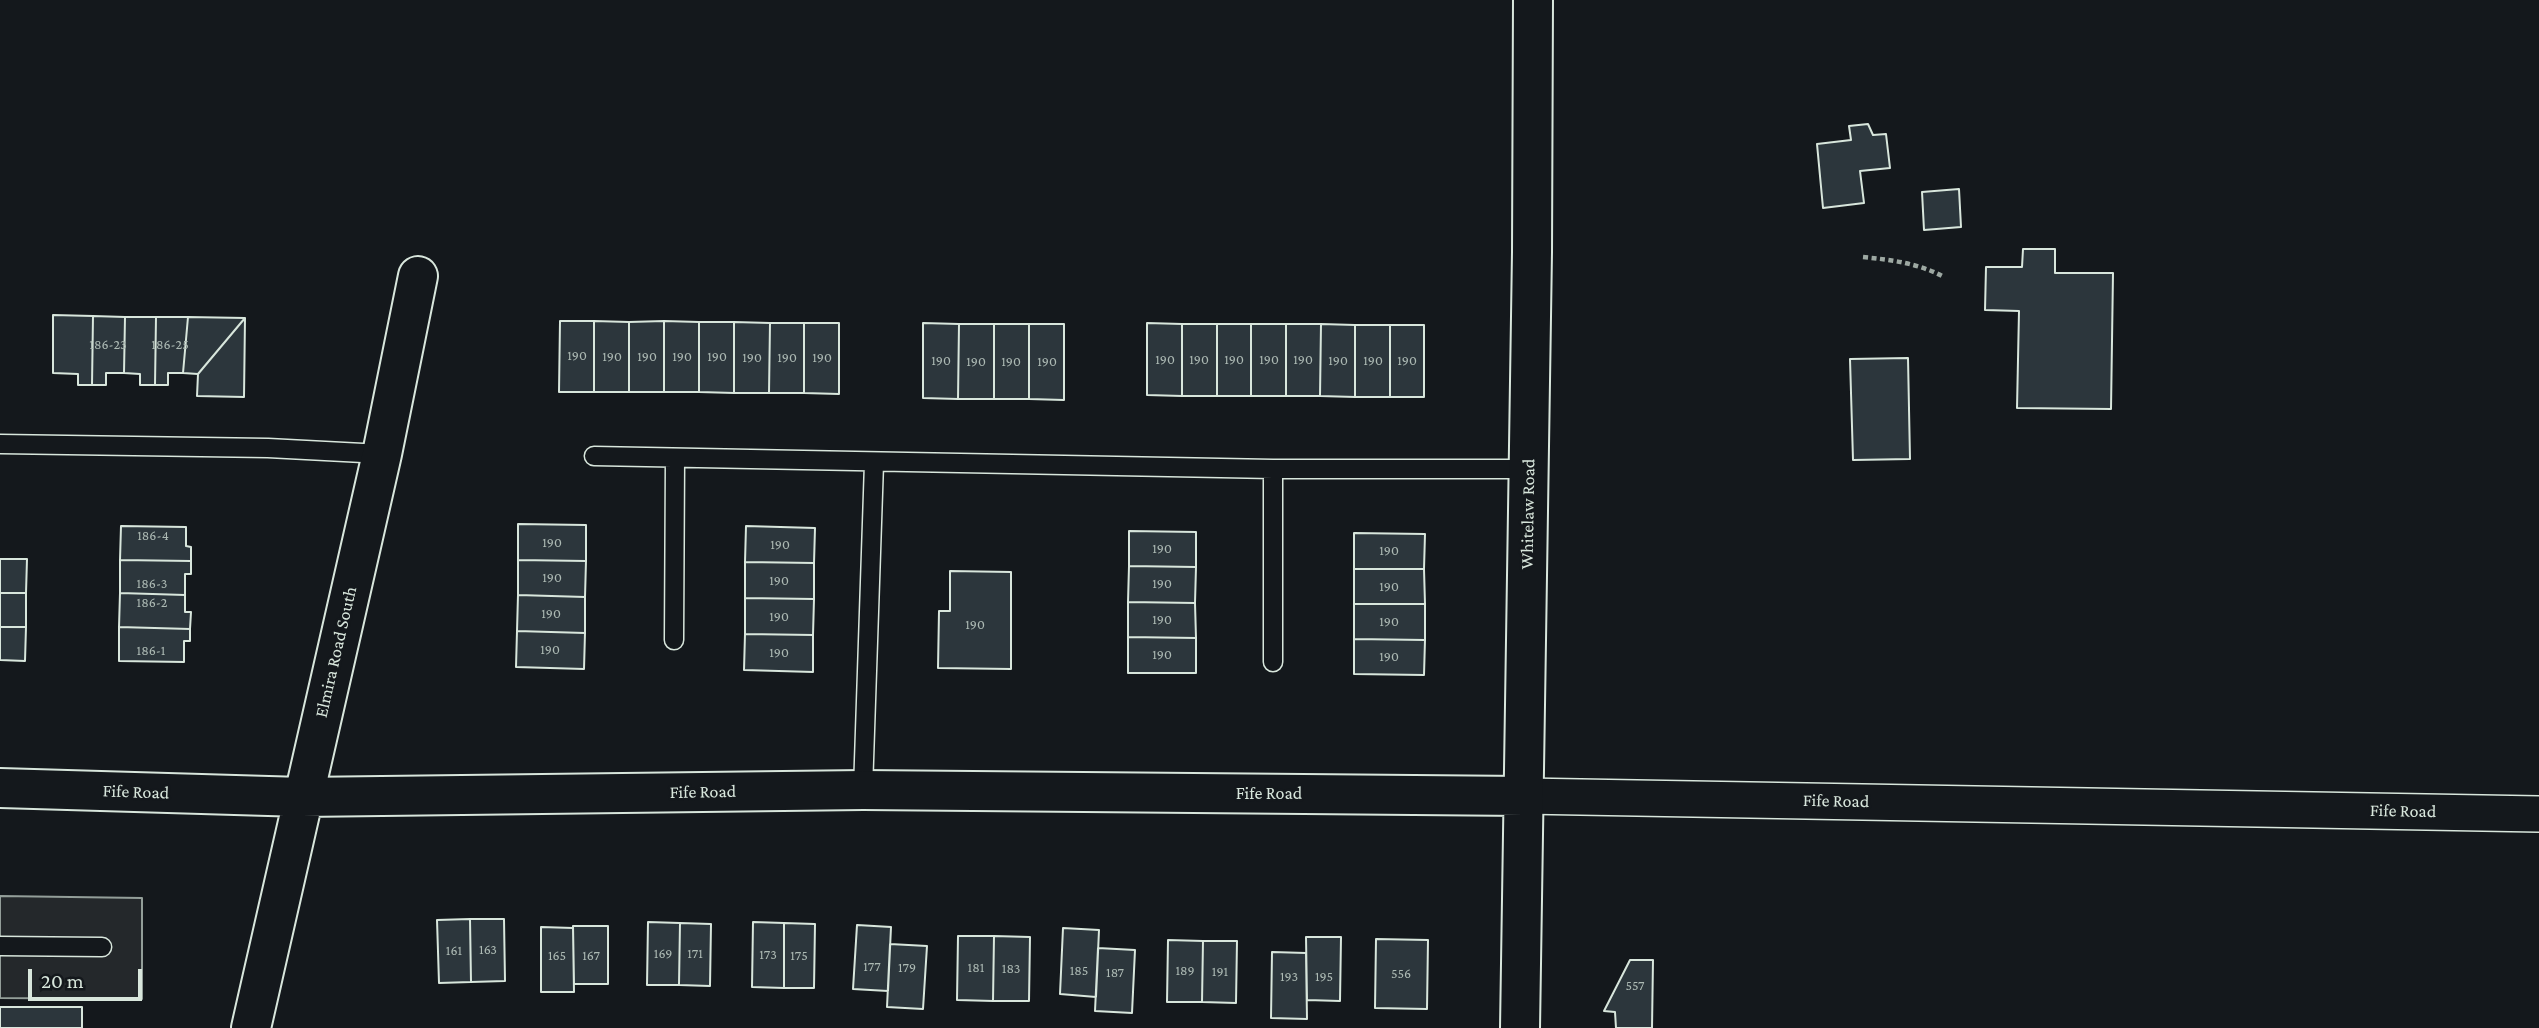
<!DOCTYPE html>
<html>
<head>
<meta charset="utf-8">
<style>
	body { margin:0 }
	#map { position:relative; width:2539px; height:1028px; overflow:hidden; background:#14181c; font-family:"Crimson Pro",serif }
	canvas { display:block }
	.scale { position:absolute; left:28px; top:969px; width:114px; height:32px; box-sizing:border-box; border:4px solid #d8e6dc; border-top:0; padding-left:9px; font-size:21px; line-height:24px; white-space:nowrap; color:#d8e6dc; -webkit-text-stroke:5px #14181c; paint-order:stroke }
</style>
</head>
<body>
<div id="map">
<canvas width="2539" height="1028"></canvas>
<div class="scale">20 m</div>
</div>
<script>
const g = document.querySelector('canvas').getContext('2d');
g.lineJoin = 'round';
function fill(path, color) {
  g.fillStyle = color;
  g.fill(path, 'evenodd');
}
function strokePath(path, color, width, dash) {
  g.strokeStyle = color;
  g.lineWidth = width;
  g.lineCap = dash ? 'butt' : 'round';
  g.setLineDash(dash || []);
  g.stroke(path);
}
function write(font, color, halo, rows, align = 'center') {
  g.font = font + ' "Crimson Pro",serif';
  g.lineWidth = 5;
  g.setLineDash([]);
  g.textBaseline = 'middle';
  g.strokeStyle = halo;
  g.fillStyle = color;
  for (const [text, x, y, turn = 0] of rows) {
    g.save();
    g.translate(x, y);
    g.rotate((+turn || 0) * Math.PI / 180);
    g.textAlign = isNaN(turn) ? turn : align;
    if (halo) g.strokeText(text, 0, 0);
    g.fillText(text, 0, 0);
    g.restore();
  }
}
const parking = new Path2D(`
	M0 896 142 898V999L0 998Z`);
fill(parking, '#24282b');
strokePath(parking, '#939e99', 2);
const building = new Path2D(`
	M1868 124 1873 135 1886 134 1890 168 1860 171 1864 203 1823 208 1817 144 1851 140 1849 126Z
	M1959 189 1961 227 1924 230 1922 192Z
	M2023 249H2055V273H2113L2111 409 2017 408 2019 311 1985 310 1986 267H2022Z
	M53 315 93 316 92 385H78V374L53 373Z
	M93 316 125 317 124 373H106V385H92Z
	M125 317H156L155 385H140V374L124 373Z
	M156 317H188L183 373H168V385H155Z
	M188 317 245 318 198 374 183 373Z
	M245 318 244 397 197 396 198 374Z
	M560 321H594V392H559Z
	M594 321 629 322V392H594Z
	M664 321V392H629V322Z
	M664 321 699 322V392H664Z
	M699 322H734V393L699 392Z
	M734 322 770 323 769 393H734Z
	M770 323H804V393H769Z
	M804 323H839V394L804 393Z
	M923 323 959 324 958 399 923 398Z
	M1147 323 1182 324V396L1147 395Z
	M959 324H994V399H958Z
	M994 324H1029V399H994Z
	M1029 324H1064V400L1029 399Z
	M1182 324H1217V396H1182Z
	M1217 324H1251V396H1217Z
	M1251 324H1286V396H1251Z
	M1286 324H1321L1320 396H1286Z
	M1321 324 1355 325V397L1320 396Z
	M1355 325H1390V397H1355Z
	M1390 325H1424V397H1390Z
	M1908 358 1910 459 1853 460 1850 359Z
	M518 524 586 525V561L518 560Z
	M121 526 186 527V546L191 547V561L120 560Z
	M746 526 815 528 814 563 745 562Z
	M1129 531 1196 532V567L1129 566Z
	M1354 533 1425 534 1424 569H1354Z
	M0 559H27L26 593H0Z
	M120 560 191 561V574H185V595L120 593Z
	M518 560 586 561 585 597 518 595Z
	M745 562 814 563V599L745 598Z
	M1129 566 1196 567 1195 603 1128 602Z
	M1354 569H1424L1425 604H1354Z
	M950 571 1011 572V669L938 668 939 611H950Z
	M0 593H26V627H0Z
	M120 593 185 595V612H191L190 629 119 627Z
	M518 595 585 597V633L517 631Z
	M745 598 814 599 813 635 745 634Z
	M1128 602 1195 603 1196 638 1128 637Z
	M1354 604H1425V640L1354 639Z
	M0 627H26L25 661 0 660Z
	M119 627 190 629V641H184V662L119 661Z
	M517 631 585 633 584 669 516 667Z
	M745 634 813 635V672L744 670Z
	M1128 637 1196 638V673H1128Z
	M1354 639 1425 640 1424 675 1354 674Z
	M470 919 471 982 439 983 437 920Z
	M470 919H504L505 981 471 982Z
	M648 922 680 923 679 985H647Z
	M753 922 784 923V988L752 987Z
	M680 923 711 924 710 986 679 985Z
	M784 923 815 924 814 988H784Z
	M857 925 891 927 888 991 853 989Z
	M573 926H608V984H574Z
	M541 927 573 928 574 992H541Z
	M1063 928 1099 930 1096 997 1060 994Z
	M958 936H994L993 1001 957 1000Z
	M994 936 1030 937 1029 1001H993Z
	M1306 937H1341L1340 1001 1307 1000Z
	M1376 939 1428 940 1427 1009 1375 1008Z
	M1168 940 1203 941 1202 1002H1167Z
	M1203 941H1237L1236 1003 1202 1002Z
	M890 944 927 946 923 1009 887 1007Z
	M1098 948 1135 950 1132 1013 1095 1011Z
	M1272 952 1306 953 1307 1019 1271 1018Z
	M1630 960H1653L1652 1028H1616L1615 1012 1604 1011Z
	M0 1007H82V1028H0Z`);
fill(building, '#2c363c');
strokePath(building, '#d8e6dc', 2);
const lane = new Path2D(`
	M0 444 268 448 382 454
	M594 456 1273 469H1528
	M674 640 675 458
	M1273 662V469
	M863 790 874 463
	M0 946 102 947`);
const street = new Path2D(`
	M1524 796 2539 814`);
const secondary = new Path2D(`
	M0 788 302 797 863 790 1524 796
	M251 1028 382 454 418 276
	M1520 1028 1532 252 1533 0`);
strokePath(lane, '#d8e6dc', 21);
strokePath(street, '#d8e6dc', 38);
strokePath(secondary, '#d8e6dc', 42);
strokePath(new Path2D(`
	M1863 257C1892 260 1918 263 1944 277`), '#9da8a2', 4.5, [5, 3.5]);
strokePath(lane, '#14181c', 18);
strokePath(street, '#14181c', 35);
strokePath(secondary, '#14181c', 38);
write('14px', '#adbab4', null, [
	["186-23",108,345],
	["186-25",170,345],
	["190",577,356],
	["190",612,357],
	["190",647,357],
	["190",682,357],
	["190",717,357],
	["190",752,358],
	["190",787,358],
	["190",822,358],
	["190",1165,360],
	["190",1199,360],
	["190",1234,360],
	["190",1269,360],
	["190",1303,360],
	["190",941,361],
	["190",1338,361],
	["190",1373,361],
	["190",1407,361],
	["190",976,362],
	["190",1011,362],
	["190",1047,362],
	["186-4",153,536],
	["190",552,543],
	["190",780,545],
	["190",1162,549],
	["190",1389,551],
	["190",552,578],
	["190",779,581],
	["186-3",152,584],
	["190",1162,584],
	["190",1389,587],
	["186-2",152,603],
	["190",551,614],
	["190",779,617],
	["190",1162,620],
	["190",1389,622],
	["190",975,625],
	["190",550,650],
	["186-1",151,651],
	["190",779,653],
	["190",1162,655],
	["190",1389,657],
	["163",488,950],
	["161",454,951],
	["169",663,954],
	["171",695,954],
	["173",768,955],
	["165",557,956],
	["167",591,956],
	["175",799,956],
	["177",872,967],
	["179",907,968],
	["181",976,968],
	["183",1011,969],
	["185",1079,971],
	["189",1185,971],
	["191",1220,972],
	["187",1115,973],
	["556",1401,974],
	["193",1289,977],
	["195",1324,977],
	["557",1635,986]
]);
write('18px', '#d8e6dc', '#14181c', [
	["Whitelaw Road",1528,514,-89],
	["Elmira Road South",336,652,-77],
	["Fife Road",136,792,2],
	["Fife Road",703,792,-1],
	["Fife Road",1269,793],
	["Fife Road",1836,801,1],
	["Fife Road",2403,811,1]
]);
</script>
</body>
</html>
